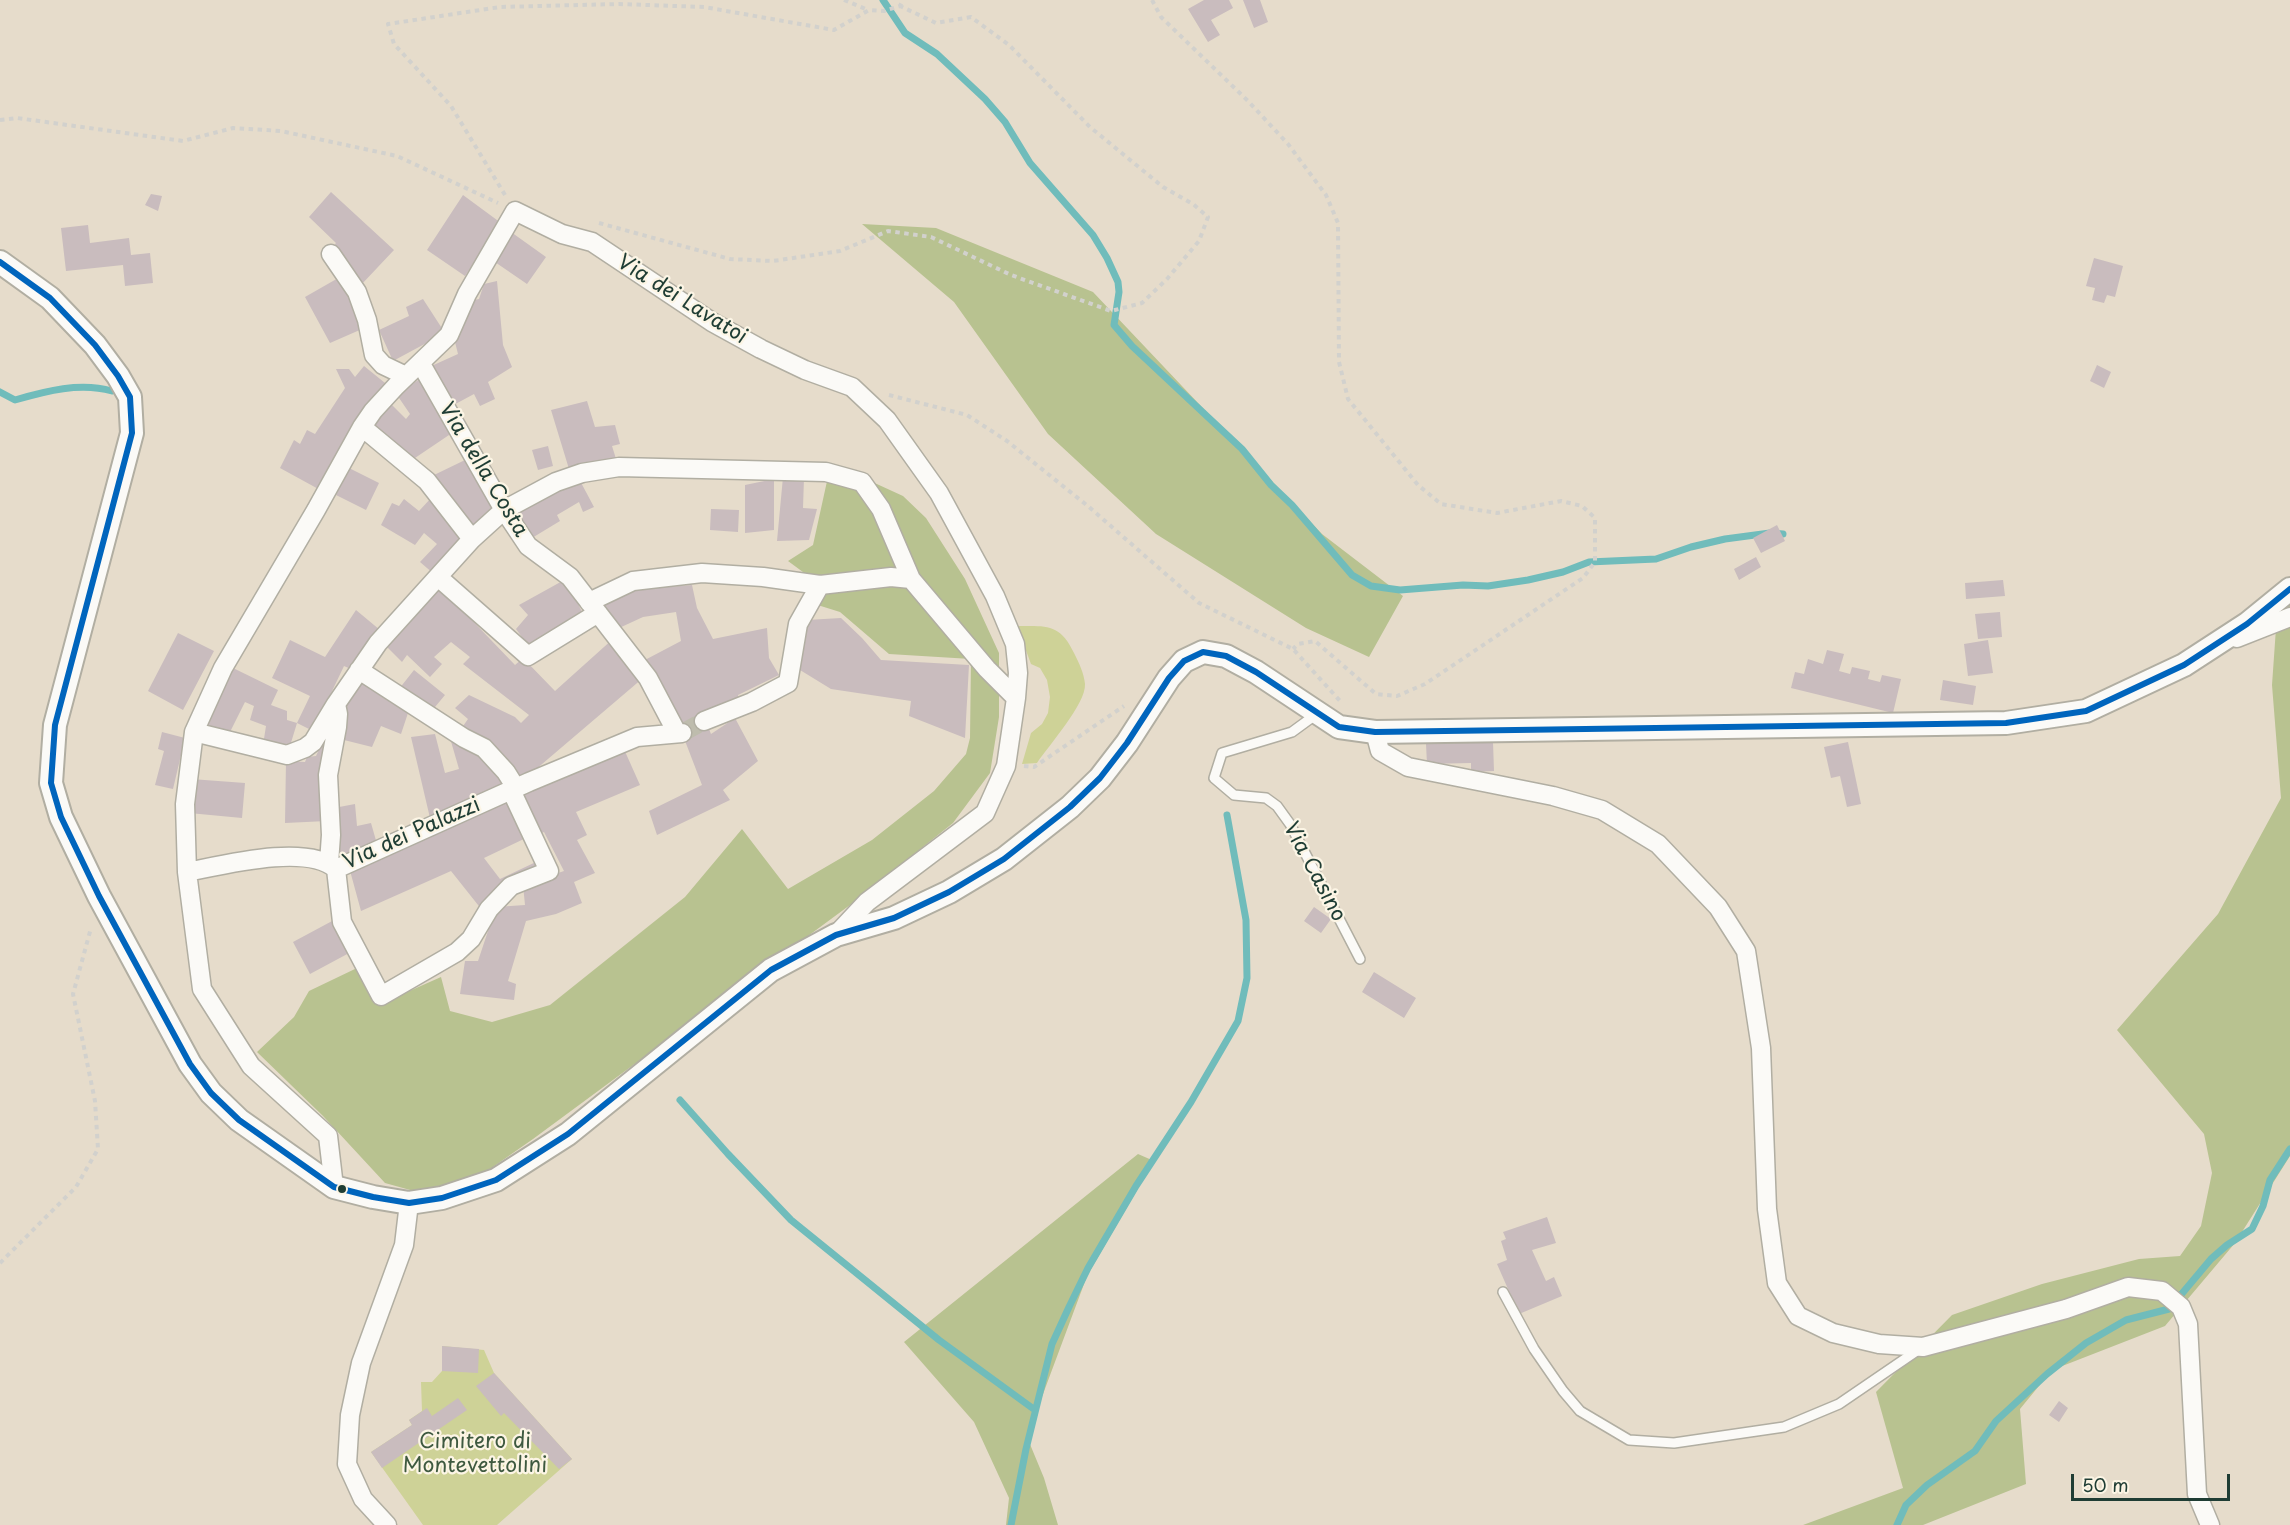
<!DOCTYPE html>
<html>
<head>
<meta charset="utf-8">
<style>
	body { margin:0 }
	#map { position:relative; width:2290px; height:1525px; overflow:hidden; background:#e6dccb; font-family:"Playpen Sans",sans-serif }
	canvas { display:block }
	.scale { position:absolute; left:2071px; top:1474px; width:159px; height:27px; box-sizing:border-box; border:3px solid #1f3d34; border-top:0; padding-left:8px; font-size:18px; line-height:21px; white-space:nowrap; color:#1f3d34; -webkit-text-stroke:4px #fcf5e5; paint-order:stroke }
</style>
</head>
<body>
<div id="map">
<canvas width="2290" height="1525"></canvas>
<div class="scale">50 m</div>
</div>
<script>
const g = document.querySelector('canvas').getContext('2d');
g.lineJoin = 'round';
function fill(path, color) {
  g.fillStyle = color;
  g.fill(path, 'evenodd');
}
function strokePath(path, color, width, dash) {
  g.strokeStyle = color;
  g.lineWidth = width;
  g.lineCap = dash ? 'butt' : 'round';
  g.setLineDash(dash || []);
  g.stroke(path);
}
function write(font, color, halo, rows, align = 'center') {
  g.font = font + ' "Playpen Sans",sans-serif';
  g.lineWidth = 4.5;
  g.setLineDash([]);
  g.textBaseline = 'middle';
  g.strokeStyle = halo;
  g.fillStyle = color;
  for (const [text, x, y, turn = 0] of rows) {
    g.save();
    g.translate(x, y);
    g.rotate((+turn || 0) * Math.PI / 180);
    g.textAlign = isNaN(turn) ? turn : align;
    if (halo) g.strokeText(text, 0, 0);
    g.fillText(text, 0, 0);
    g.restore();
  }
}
fill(new Path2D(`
	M1017 626C1046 626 1060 623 1074 653 1079 663 1084 673 1085 684 1086 704 1049 745 1037 763L1022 764 1031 733 1042 724 1048 713 1050 697 1047 680 1040 668 1031 664Z
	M442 1346 484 1350 494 1373 572 1459 497 1525H423L371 1452 412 1425 409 1420 422 1411 421 1382H432L442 1371Z`), '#ced297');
fill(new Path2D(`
	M862 224 936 228 1093 292 1322 534 1403 596 1369 657 1306 628 1156 534 1048 434 954 302Z
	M831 463 903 496 926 518 965 579 999 653V717L990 773 953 823 850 905 533 1139 480 1176 421 1193 385 1183 323 1116 257 1052 294 1017 309 991 357 968 378 1005 441 977 450 1011 492 1022 550 1005 685 897 742 829 788 889 872 840 934 791 966 754 970 738 971 659 889 654 840 612 808 602 807 575 788 561 813 545Z
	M2290 602V1156L2235 1243 2165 1326 2052 1370 2020 1409 2026 1484 1923 1525H1803L1903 1488 1876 1392 1952 1315 2042 1284 2139 1259 2180 1256 2201 1226 2212 1173 2204 1134 2117 1030 2218 914 2281 798 2272 685 2277 614Z
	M1138 1154 1154 1161 1087 1276 1027 1437 1044 1478 1058 1525H1006L1009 1498 974 1422 904 1342Z`), '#b8c290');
strokePath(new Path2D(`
	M883 0 905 33 937 54 985 99 1005 122 1030 163 1093 235 1107 258 1118 282 1119 292 1114 325 1132 346 1242 449 1271 485 1292 505 1352 575 1371 586 1400 590 1463 585 1488 586 1528 580 1563 572 1589 562 1656 559 1691 547 1725 539 1770 533 1783 534
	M0 392 15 400C46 391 80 382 112 391
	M680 1100 728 1154 791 1220 939 1340 1035 1410
	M1011 1525 1026 1449 1052 1344 1069 1307 1088 1268 1136 1186 1191 1102 1238 1021 1247 978 1246 920 1227 815
	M1897 1525 1906 1505 1927 1485 1975 1451 1996 1421 2047 1374 2086 1343 2126 1320 2169 1309 2211 1259 2227 1245 2252 1229 2263 1206 2270 1180 2290 1149`), '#70bcbb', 7);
fill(new Path2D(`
	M1204 0H1229L1233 8 1211 20 1220 35 1208 42 1188 9Z
	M1243 0H1260L1268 22 1254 28Z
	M331 192 394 250 361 285 331 249 336 243 309 217Z
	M151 194 162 196 158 211 145 205Z
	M463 195 501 223 465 276 427 250Z
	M88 225 90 243 129 238 131 255 150 253 153 283 125 286 123 265 66 271 61 228Z
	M511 232 546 257 527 284 492 260Z
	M2094 258 2123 266 2115 297 2107 295 2104 303 2092 300 2095 288 2086 286Z
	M340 277 362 329 330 343 305 297Z
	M497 281 503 345 512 367 488 382 495 399 480 406 474 394 448 408 427 368 458 354 453 334 469 301 479 299 484 284Z
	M423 299 445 333 393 361 379 330 409 316 406 307Z
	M2097 365 2111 372 2104 388 2090 381Z
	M364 366 390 387 322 491 280 468 294 440 300 444 307 430 315 434 345 388 336 369H349L355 377Z
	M421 378 452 433 412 460 366 428 389 402 406 419 410 414 397 395Z
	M587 401 595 427 615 425 620 444 612 446 617 462 569 469 551 410Z
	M548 446 553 466 538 470 532 450Z
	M465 460 494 511 469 532 432 476Z
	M349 468 379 483 366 510 336 495Z
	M578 477 594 507 583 512 579 502 557 515 560 521 527 541 509 512Z
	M783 477 804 478 803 508 817 509 809 540 777 541Z
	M774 479V530L745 533V485Z
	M432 497 465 535 434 574 420 562 437 544 424 533 415 545 381 525 392 503 399 506 404 499 419 511Z
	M711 509 739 510 738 532 710 530Z
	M1777 525 1785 541 1761 553 1753 538Z
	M1756 557 1761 567 1739 580 1734 569Z
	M566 579 584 616 530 648 516 629 528 615 519 605Z
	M2003 580 2005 596 1966 599 1965 583Z
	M435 584 468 612 466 614 515 665 523 658 555 691 614 638 643 678 521 782 461 729 468 719 455 708 469 695 515 717 521 723 529 715 463 664 470 657 451 642 434 657 442 664 430 677 407 655 402 662 382 642Z
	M692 585 697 608 713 639 767 628 769 658 779 675 738 695 740 702 704 717 711 734 735 718 758 761 723 790 730 800 657 835 649 811 702 785 682 733 643 661 681 641 676 612 643 617 617 629 600 604 631 590Z
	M356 610 380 630 353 670 344 666 313 731 297 723 310 696 272 678 290 640 325 657Z
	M2000 612 2002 637 1978 639 1975 614Z
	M841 618 862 638 881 660 969 665 965 738 909 716 911 701 831 689 800 670 807 620Z
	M178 633 214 651 183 710 148 691Z
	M1988 640 1993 673 1968 676 1964 644Z
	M1827 650 1844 654 1839 671 1850 674 1852 667 1870 671 1868 679 1880 682 1882 675 1901 679 1893 713 1791 688 1795 672 1804 674 1808 659 1823 664Z
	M231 667 278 690 271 705 287 711V720L297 723 290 746 263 745 266 726 250 720 254 706 245 702 229 734 202 724Z
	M414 670 445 695 430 713 399 689Z
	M358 679 409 710 401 734 381 726 372 747 340 739 345 706Z
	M1943 680 1976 686 1973 705 1940 700Z
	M328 730 327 821 285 823 286 761 305 762 307 757 316 756Z
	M162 732 185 738 173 789 155 785 164 751 158 749Z
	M435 734 445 773 459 769 450 738 482 750 508 787 430 818 411 737Z
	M1493 742 1494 771 1471 772V763L1427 764 1426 744Z
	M1848 742 1861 804 1847 807 1840 776 1831 778 1824 747Z
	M623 747 640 785 576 812 587 835 577 840 595 873 574 882 582 903 556 914 526 921 508 981 516 984 514 1000 460 994 465 961H478L496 907 525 905 523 885 564 871 544 832 537 835 517 790Z
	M191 779 245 783 242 818 189 813Z
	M507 798 528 837 484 858 500 879 538 861 542 872 482 910 451 871 361 911 349 867Z
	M355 804 357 826 371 823 377 844 335 864 334 808Z
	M1314 907 1331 919 1321 933 1304 921Z
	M334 920 351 952 310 974 293 942Z
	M1374 972 1416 998 1404 1018 1362 992Z
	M1547 1217 1556 1243 1532 1250 1546 1281 1554 1277 1562 1296 1519 1314 1497 1264 1507 1260 1501 1241 1506 1239 1503 1232Z
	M442 1346 479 1349 478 1373 442 1371Z
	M494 1373 572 1459 559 1469 504 1413 501 1416 476 1386Z
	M458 1398 467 1410 382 1468 371 1452 412 1425 409 1420 427 1408 432 1416Z
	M2059 1401 2068 1408 2059 1422 2049 1415Z`), '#c9bcbe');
strokePath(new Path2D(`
	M682 733 704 721`), '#bebcad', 18, [18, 9]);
const service = new Path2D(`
	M1318 713 1292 732 1222 753 1214 778 1234 795 1266 798 1277 806 1290 824 1360 959
	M1503 1292 1534 1349 1563 1391 1580 1411 1629 1440 1674 1443 1784 1427 1839 1404 1921 1348`);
const minor = new Path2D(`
	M331 254 357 292 367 320 374 355 383 365 406 376
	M421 364 504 510 528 546 570 577 648 678 677 733
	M362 427 427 481 472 539
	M438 577 528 656 598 613
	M589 602 633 581 702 573 763 577 820 585
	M2237 638 2290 617
	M359 670 464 738 484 748 506 772 516 788
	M704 721 752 702 788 683 798 624 820 585 891 577 911 579
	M194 732 287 755 305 748 313 742 336 704 378 643 472 539 504 510 556 482 582 473 619 467 826 472 862 482 881 509 911 579 987 669 1016 698
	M1375 732 1380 751 1408 767 1553 796 1602 810 1658 844 1718 907 1746 951 1761 1048 1767 1209 1777 1283 1798 1316 1833 1333 1879 1344 1923 1347 2066 1309 2128 1287 2162 1291 2181 1307 2188 1324 2197 1494 2210 1525
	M329 863 331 835 328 775 337 727 338 714 336 704
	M336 869 342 922 381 996 457 952 471 939 489 909 511 886 549 871 511 790
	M187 872C223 865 307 843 336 869L529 782 637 737 682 733
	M334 1187 328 1136 251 1066 202 989 187 872 185 804 194 732 223 668 316 510 362 427 373 411 396 386 449 335 467 294 515 211 562 234 592 242 712 322 761 349 805 370 852 387 887 420 939 493 995 596 1015 644 1018 673 1016 698 1006 766 985 813 867 902 836 935
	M387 1525 363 1499 347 1464 350 1415 361 1363 404 1245 409 1203`);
const tertiary = new Path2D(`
	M0 262 50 298 95 345 118 376 130 397 132 433 55 725 51 783 61 817 99 896 190 1064 211 1093 239 1120 334 1187 373 1197 409 1203 442 1198 496 1180 568 1134 771 970 836 935 894 918 949 892 1004 859 1070 807 1100 778 1127 743 1169 678 1184 661 1203 652 1226 656 1256 672 1339 727 1375 732 2006 723 2086 711 2184 665 2247 624 2290 589`);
strokePath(service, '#b1aea2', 12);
strokePath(minor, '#b1aea2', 21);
strokePath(tertiary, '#b1aea2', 26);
strokePath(new Path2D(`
	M844 0 868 10
	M1152 0 1161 17 1248 101 1288 144 1326 195 1338 223 1339 362 1348 399 1418 485 1441 504 1497 513 1561 501 1582 506 1595 518V562L1583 578 1425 684 1397 696 1376 694 1315 641 1298 644 1293 649
	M0 120 17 118 183 141 233 128 281 131 397 156 498 203
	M505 195 451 106 394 44 388 24 500 7 619 4 704 7 834 30 869 10 884 11 900 6 903 0
	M599 223 730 259 773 261 840 251 888 231 931 237 1011 275 1111 311 1142 303 1167 279 1199 241 1208 217 1193 204 1163 187 1090 127 1009 45 971 17 936 23 900 6
	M889 395 967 415 1007 441 1089 507 1199 603 1293 649 1341 702
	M1024 766 1034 767 1124 706
	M0 1263 76 1187 98 1149 95 1101 73 994 91 928`), '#d2d1cd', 4, [4.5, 4.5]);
strokePath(service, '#fbfaf7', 9);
strokePath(minor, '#fbfaf7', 18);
strokePath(tertiary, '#fbfaf7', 22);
strokePath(new Path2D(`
	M0 262 50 298 95 345 118 376 130 397 132 433 55 725 51 783 61 817 99 896 190 1064 211 1093 239 1120 334 1187 373 1197 409 1203 442 1198 496 1180 568 1134 771 970 836 935 894 918 949 892 1004 859 1070 807 1100 778 1127 743 1169 678 1184 661 1203 652 1226 656 1256 672 1339 727 1375 732 2006 723 2086 711 2184 665 2247 624 2290 589`), '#0065bd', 6);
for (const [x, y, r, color] of [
	[342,1189,5,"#1f3d34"]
]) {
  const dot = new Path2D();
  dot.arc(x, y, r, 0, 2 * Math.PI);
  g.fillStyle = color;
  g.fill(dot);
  strokePath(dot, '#fcf5e5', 2);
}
write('21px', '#1f3d34', '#fcf5e5', [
	["Via dei Lavatoi",682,300,32],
	["Via della Costa",483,470,59],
	["Via dei Palazzi",412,834,-24],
	["Via Casino",1314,872,62]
]);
write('21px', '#3e593f', '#fcf5e5', [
	["Cimitero di",475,1442],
	["Montevettolini",475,1466]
]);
</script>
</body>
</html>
